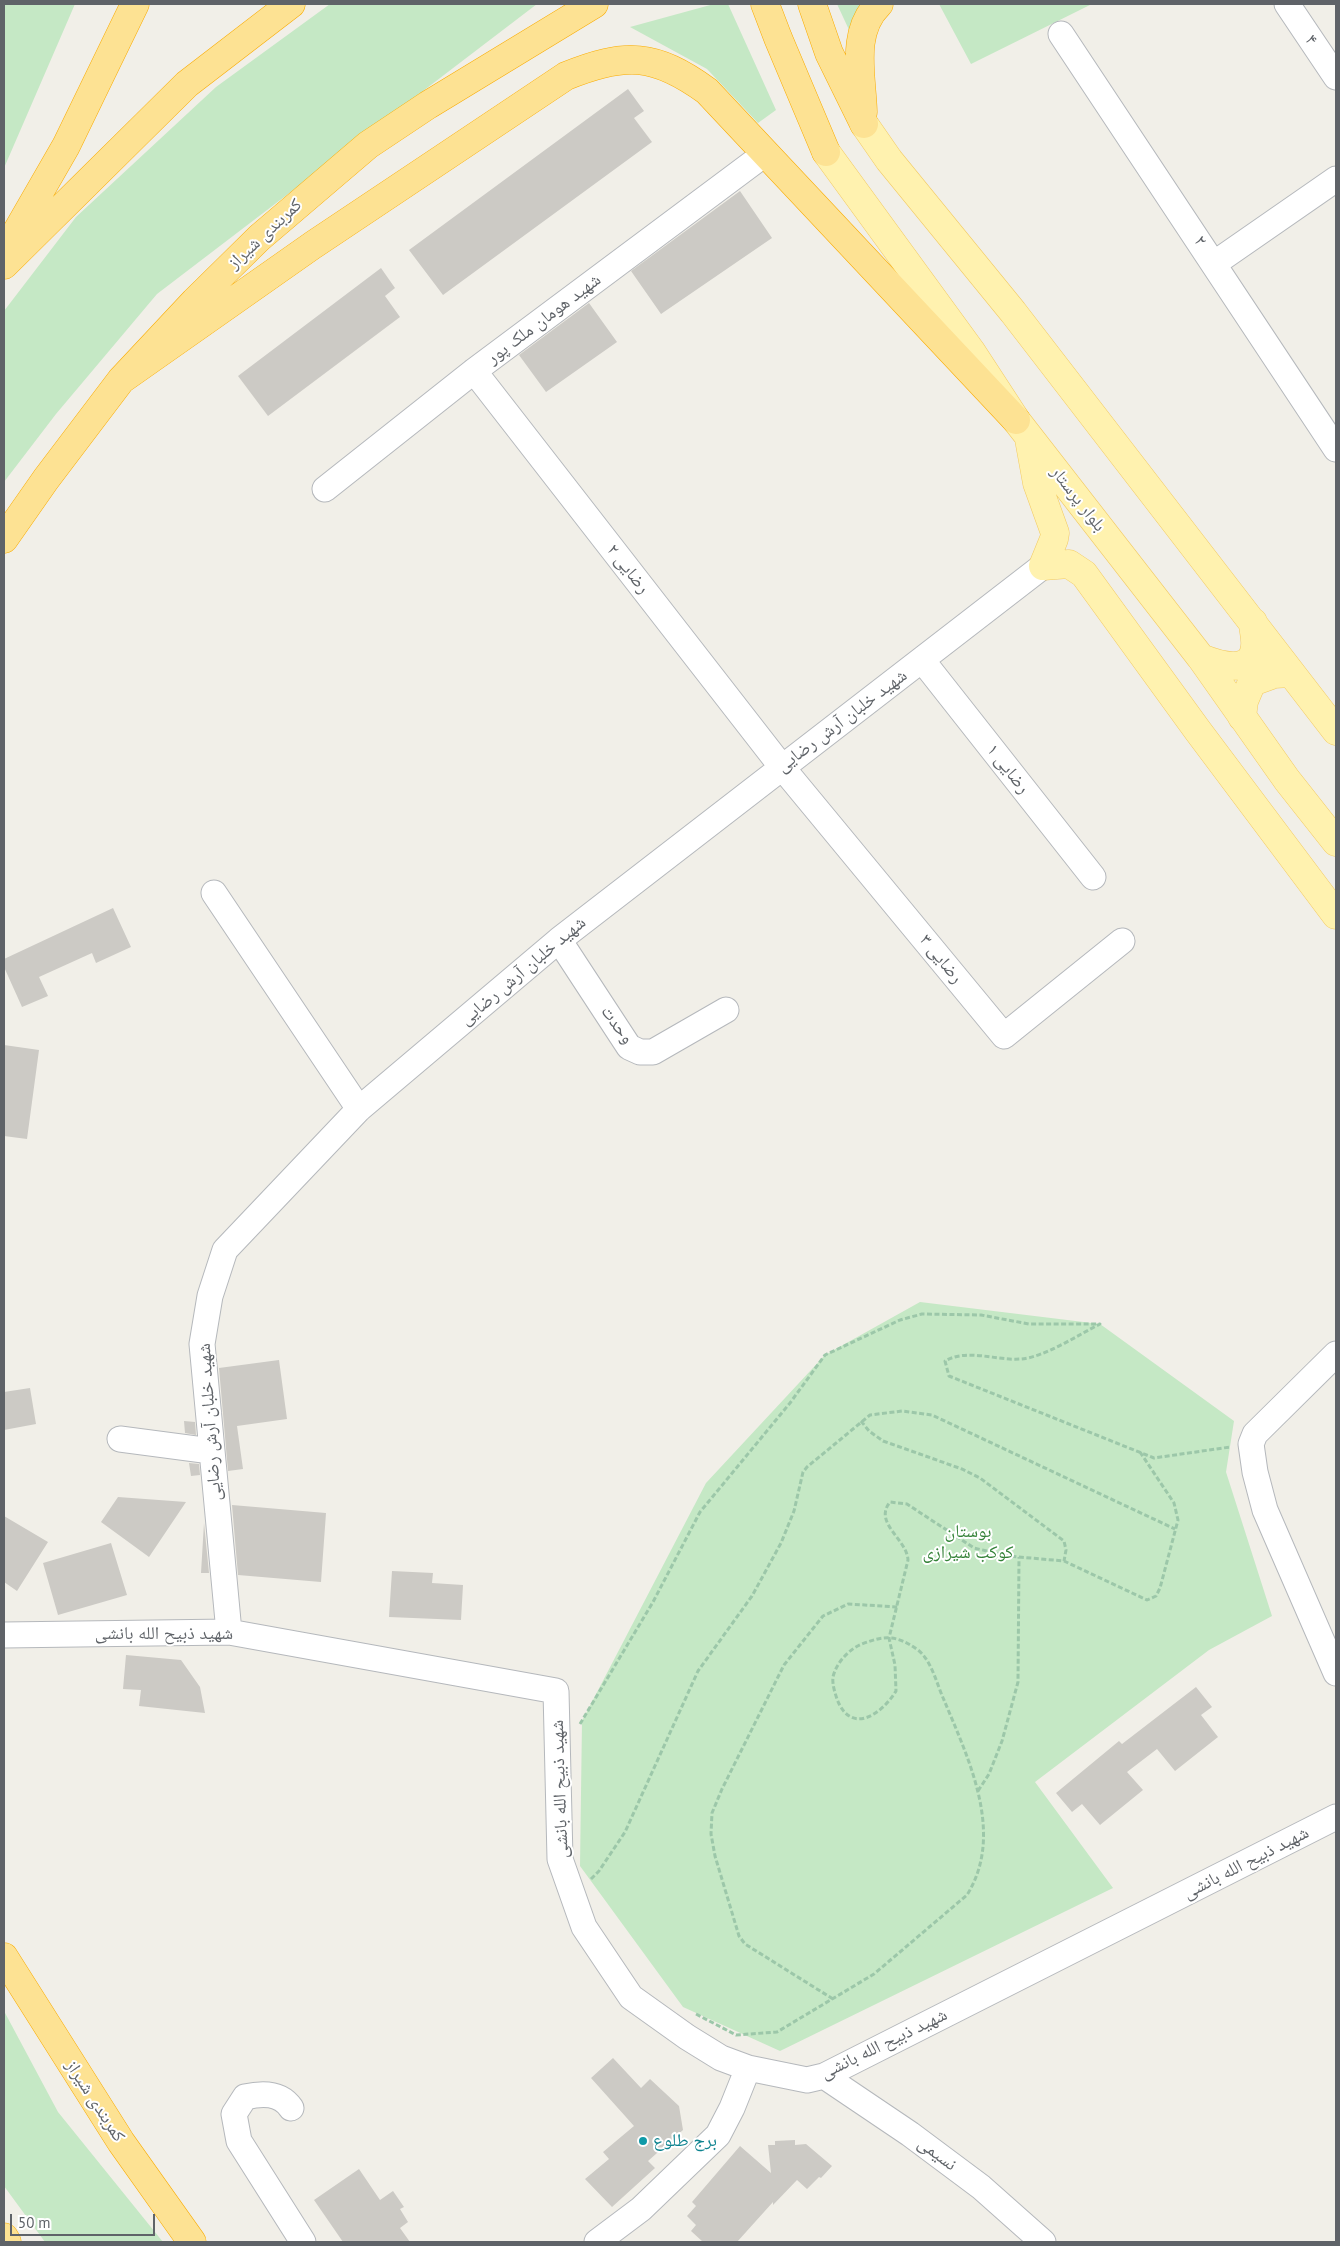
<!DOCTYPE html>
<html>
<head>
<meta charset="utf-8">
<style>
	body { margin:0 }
	#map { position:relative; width:1340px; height:2246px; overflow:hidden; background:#f1efe8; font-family:"PT Sans",sans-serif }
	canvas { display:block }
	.frame { position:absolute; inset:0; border:5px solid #5f6368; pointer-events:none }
	.scale { position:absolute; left:10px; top:2214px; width:145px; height:22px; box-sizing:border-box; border:2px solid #5f6368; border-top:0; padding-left:6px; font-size:15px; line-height:18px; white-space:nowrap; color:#5f6368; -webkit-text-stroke:4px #fff; paint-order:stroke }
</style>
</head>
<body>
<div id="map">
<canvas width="1340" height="2246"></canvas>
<div class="frame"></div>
<div class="scale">50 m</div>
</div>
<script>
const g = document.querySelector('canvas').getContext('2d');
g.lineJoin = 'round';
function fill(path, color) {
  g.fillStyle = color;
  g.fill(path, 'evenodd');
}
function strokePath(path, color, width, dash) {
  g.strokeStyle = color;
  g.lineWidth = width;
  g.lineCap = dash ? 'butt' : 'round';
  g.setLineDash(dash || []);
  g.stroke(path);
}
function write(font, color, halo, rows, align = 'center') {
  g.font = font + ' "PT Sans","Noto Naskh Arabic",sans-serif';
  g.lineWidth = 4;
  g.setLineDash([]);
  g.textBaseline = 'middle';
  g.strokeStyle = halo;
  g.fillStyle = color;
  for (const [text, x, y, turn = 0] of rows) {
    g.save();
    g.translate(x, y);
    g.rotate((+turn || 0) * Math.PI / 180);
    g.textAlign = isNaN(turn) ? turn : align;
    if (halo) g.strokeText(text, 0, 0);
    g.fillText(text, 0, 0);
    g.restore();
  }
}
fill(new Path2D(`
	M4 4H75L4 168Z
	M330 4H537L157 294 56 414 4 482V311L76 217 216 87Z
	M714 4H728L776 110 758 123 707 69 630 27Z
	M837 4H862L850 32Z
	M939 4H1092L971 64Z
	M920 1302 1100 1324 1234 1421 1226 1472 1272 1616 1209 1650 1035 1782 1113 1888 780 2051 683 2007 580 1866 582 1721 706 1483 825 1355Z
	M4 2011 58 2112 163 2242H45L4 2186Z`), '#c5e8c5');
fill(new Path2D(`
	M628 89 644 111 634 118 652 142 443 295 409 250Z
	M740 191 772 238 661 314 631 271Z
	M381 268 395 288 385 296 400 317 268 416 238 376Z
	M589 303 617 342 546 392 519 355Z
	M113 908 131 947 96 963 92 953 39 977 48 996 22 1007 4 967V959Z
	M4 1045 39 1050 27 1139 4 1136Z
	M279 1360 287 1419 237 1426 243 1469 228 1471 219 1368Z
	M30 1388 36 1424 4 1430V1392Z
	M184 1421 195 1422 196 1435 185 1433Z
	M189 1463 199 1464 200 1475 191 1476Z
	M118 1497 186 1502 149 1557 101 1522Z
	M232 1505 326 1513 321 1582 238 1575Z
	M4 1516 48 1542 17 1591 4 1582Z
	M204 1523 209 1573H201Z
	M111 1543 127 1595 58 1615 43 1563Z
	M392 1571 433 1573 432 1583 463 1585 461 1620 389 1617Z
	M126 1655 181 1660 200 1687 205 1713 139 1706 141 1690 123 1689Z
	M1196 1687 1212 1707 1201 1715 1218 1737 1175 1771 1157 1749 1127 1772 1143 1790 1100 1825 1082 1804 1072 1812 1056 1793 1119 1741 1122 1744Z
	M613 2058 641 2088 650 2079 679 2106 683 2130 648 2161 655 2168 612 2207 585 2179 609 2159 603 2152 634 2126 591 2078Z
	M795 2140V2145L806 2144 832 2166 821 2178 819 2177 807 2189 797 2180 773 2205V2202L737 2242H703L691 2231 696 2225 687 2216 696 2206 692 2202 740 2146 771 2173 768 2145H775V2141Z
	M359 2169 380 2200 393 2191 404 2207 400 2209 408 2222 400 2228 410 2242H343L314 2200Z`), '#cccac5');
const minor = new Path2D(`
	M1287 4 1336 77
	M1061 34 1336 449
	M1215 263 1336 179
	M474 371 781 766 1004 1036 1122 941
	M325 489 474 371 766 153
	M922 660 1093 877
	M214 893 359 1109
	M559 940 629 1047 640 1052H653L726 1010
	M1336 1354 1255 1434 1251 1444 1255 1472 1265 1510 1336 1673
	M120 1439 211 1451
	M229 1632 202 1344 210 1296 225 1250 359 1109 559 940 1043 566
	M4 1635 229 1632 556 1691 560 1859 584 1927 631 1997 687 2037 721 2058 748 2068 807 2080 824 2076 1336 1817
	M824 2076 910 2134 981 2187 1043 2242
	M291 2108C280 2092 262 2093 245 2097L234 2114 239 2141 303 2242
	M597 2242 641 2209 718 2135 732 2108 748 2068`);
const major = new Path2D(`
	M864 124 889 160 1013 312 1336 731
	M826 152 971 351 1016 420 1201 658 1287 780 1336 842
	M1029 439 1037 483 1055 533 1054 539 1043 566
	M1043 566 1069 564 1084 574 1198 731 1336 915
	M1201 658C1218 665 1253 676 1255 646 1256 638 1253 630 1253 622
	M1242 717 1244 701 1252 682 1274 674 1291 673`);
const highway = new Path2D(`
	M765 4 778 38 826 152
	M812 4 829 53 864 124
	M863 112C862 76 850 32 879 4
	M5 252 66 146 135 4
	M4 265 187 84 291 4
	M121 380 313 245 566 76C625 52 655 53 707 91L1016 420
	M4 539 46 479 121 380 195 301 259 238 368 145 428 105 594 4
	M4 1957 121 2142 192 2242
	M4 2237 7 2242`);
strokePath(minor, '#b5b8bc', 27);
strokePath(major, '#f2c960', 29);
strokePath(highway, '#f9ab00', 29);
strokePath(new Path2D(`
	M861 1421 869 1431 883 1441 962 1469 980 1478 1064 1541 1066 1550 1064 1561
	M580 1724 653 1602 700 1512 790 1403 825 1355 900 1320 922 1314 981 1315 1029 1324H1100C1078 1335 1045 1357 1021 1359 996 1361 968 1348 945 1361L949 1376 1154 1458 1230 1447
	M978 1791 989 1774 1002 1741 1018 1682 1019 1557
	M591 1879 599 1871 625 1832 698 1671 752 1596 781 1543 794 1511 803 1472 807 1467 870 1415 902 1411 932 1415 1175 1529
	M833 1999 745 1944 739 1936 715 1856 711 1834 712 1813 722 1789 784 1665 823 1616 848 1604 898 1607
	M696 2014 736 2035 777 2032 874 1974 967 1895C1005 1834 969 1760 944 1700 937 1685 932 1661 918 1650 897 1635 885 1635 862 1644 849 1649 836 1663 833 1677 832 1684 835 1693 837 1699 851 1736 882 1714 896 1691L895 1665 889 1638 908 1560C907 1539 873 1523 890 1502L907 1504 974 1548 1008 1556 1064 1561 1147 1600 1156 1596 1160 1588 1178 1520 1174 1503 1140 1452`), '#9cc7a9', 3, [5, 2.5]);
strokePath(minor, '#fff', 25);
strokePath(major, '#fff2af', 28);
strokePath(highway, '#fde293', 28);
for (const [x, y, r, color] of [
	[643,2141,5,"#0f9aa8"]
]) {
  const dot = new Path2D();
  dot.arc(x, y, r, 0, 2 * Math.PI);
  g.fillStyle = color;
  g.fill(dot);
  strokePath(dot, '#fff', 2);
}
write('18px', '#5f6368', '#fff', [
	["۴",1311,40,56],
	["کمربندی شیراز",265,234,-43],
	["۲",1200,241,56],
	["شهید هومان ملک پور",544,319,-37],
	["بلوار پرستار",1078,499,52],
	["رضایی ۲",628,569,52],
	["شهید خلبان آرش رضایی",842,721,-37],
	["رضایی ۱",1008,769,52],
	["رضایی ۳",941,959,51],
	["شهید خلبان آرش رضایی",523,971,-40],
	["وحدت",617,1025,54],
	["شهید خلبان آرش رضایی",210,1422,-94],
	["شهید ذبیح الله بانشی",164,1634],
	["شهید ذبیح الله بانشی",560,1789,-92],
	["شهید ذبیح الله بانشی",1246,1863,-27],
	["شهید ذبیح الله بانشی",884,2044,-26],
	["کمربندی شیراز",95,2101,57],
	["نسیمی",937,2154,37]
]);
write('18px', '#348238', '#fff', [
	["بوستان",968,1532],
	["کوکب شیرازی",968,1553]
]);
write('18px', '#0d838f', '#fff', [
	["برج طلوع",653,2141]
], 'left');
</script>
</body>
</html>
